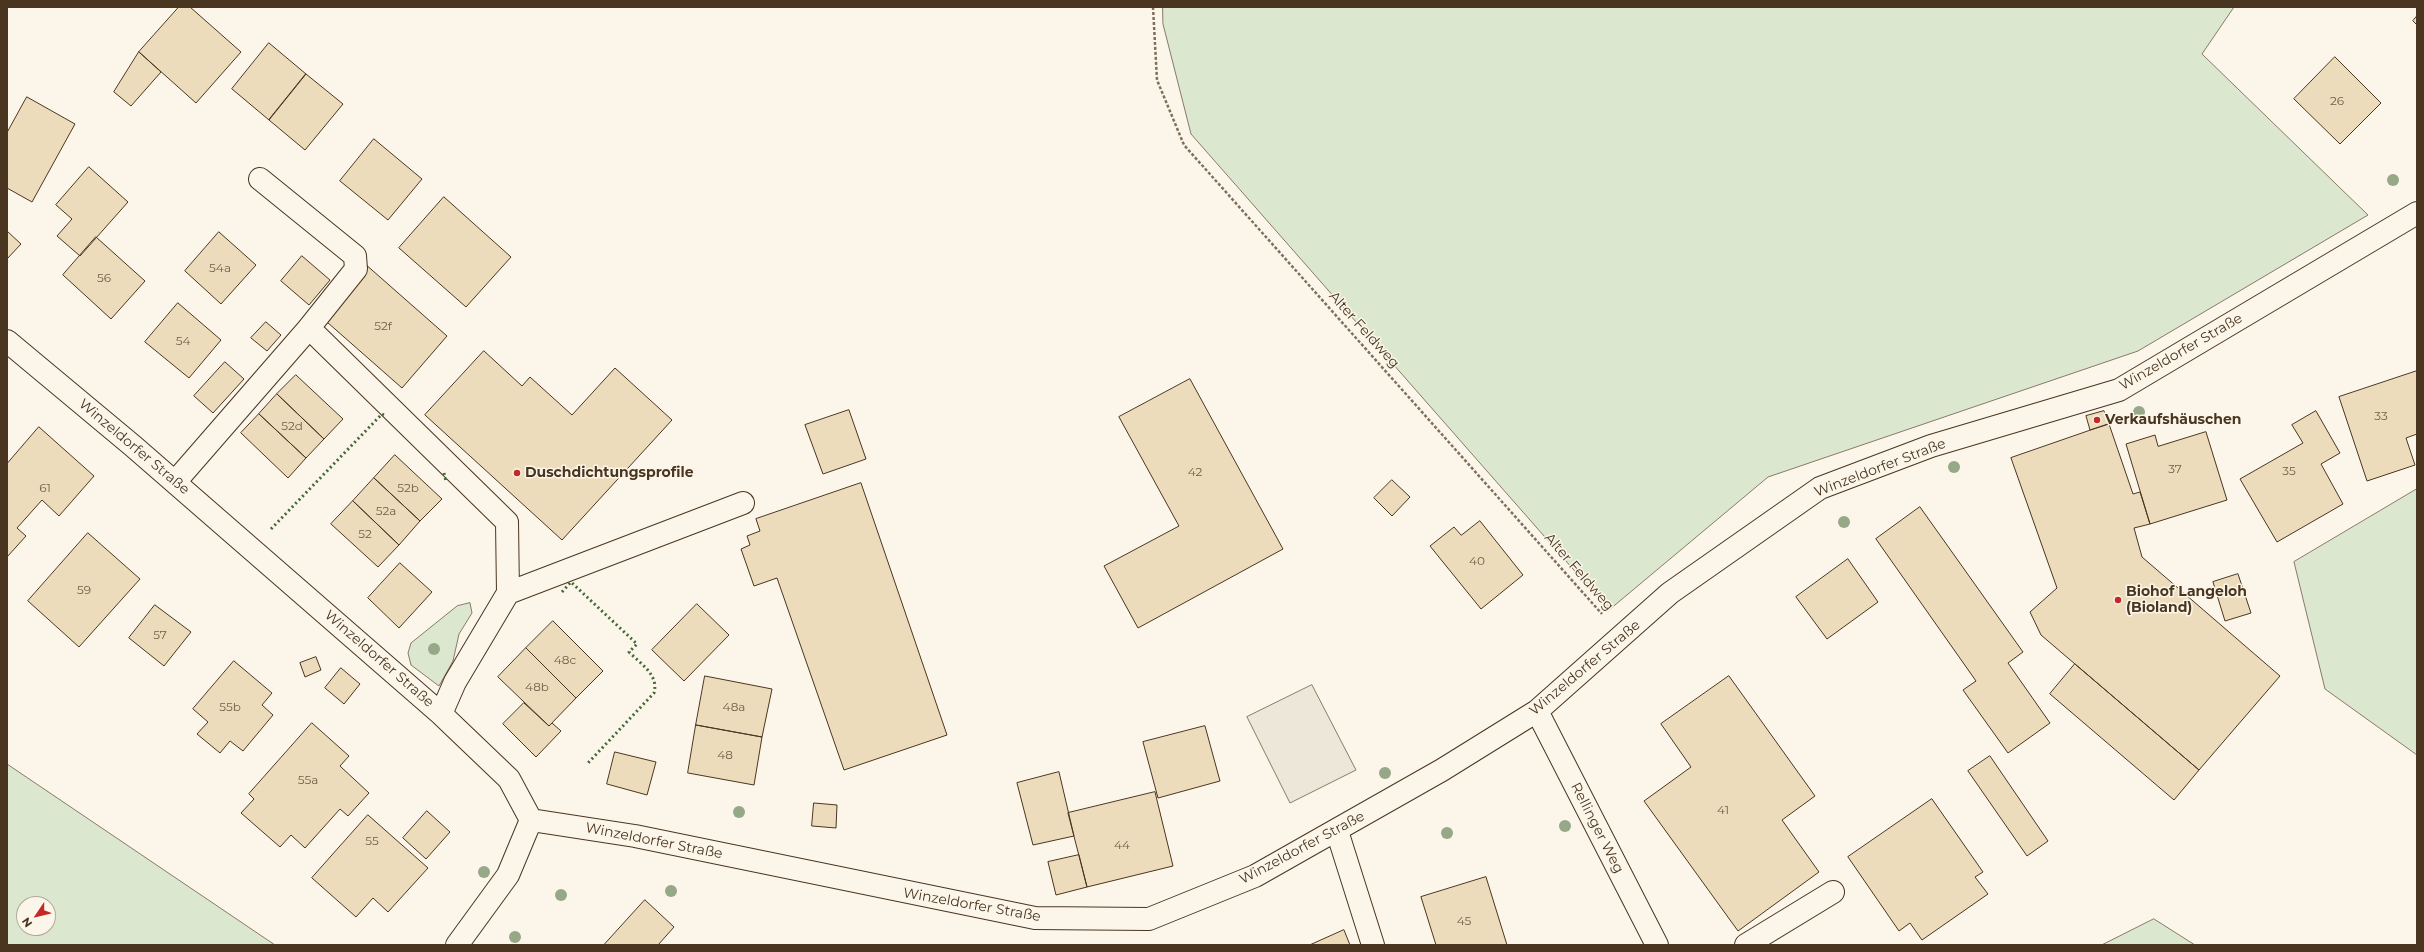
<!DOCTYPE html>
<html>
<head>
<meta charset="utf-8">
<style>
	body { margin:0 }
	#map { position:relative; width:2424px; height:952px; overflow:hidden; background:#fbf6e9; font-family:Montserrat,sans-serif }
	canvas { display:block }
	.frame { position:absolute; inset:0; border:8px solid #4a3520; pointer-events:none }
	.north { position:absolute; left:16px; top:896px; width:40px; height:40px; box-sizing:border-box; background:#fbf6e9; border:1px solid #b4a999; border-radius:50%; rotate:235deg; font-size:11px; font-weight:700; line-height:16px; text-align:center; color:#4a3520 }
	.north::after { content:''; display:block; margin:auto; width:14px; height:18px; background:#c62828; clip-path:polygon(50% 0,100% 100%,50% 72%,0 100%) }
</style>
</head>
<body>
<div id="map">
<canvas width="2424" height="952"></canvas>
<div class="frame"></div>
<div class="north">N</div>
</div>
<script>
const g = document.querySelector('canvas').getContext('2d');
g.lineJoin = 'round';
function fill(path, color) {
  g.fillStyle = color;
  g.fill(path, 'evenodd');
}
function strokePath(path, color, width, dash) {
  g.strokeStyle = color;
  g.lineWidth = width;
  g.lineCap = dash ? 'butt' : 'round';
  g.setLineDash(dash || []);
  g.stroke(path);
}
function write(font, color, halo, rows, align = 'center') {
  g.font = font + ' Montserrat,sans-serif';
  g.lineWidth = 3;
  g.setLineDash([]);
  g.textBaseline = 'middle';
  g.strokeStyle = halo;
  g.fillStyle = color;
  for (const [text, x, y, turn = 0] of rows) {
    g.save();
    g.translate(x, y);
    g.rotate((+turn || 0) * Math.PI / 180);
    g.textAlign = isNaN(turn) ? turn : align;
    if (halo) g.strokeText(text, 0, 0);
    g.fillText(text, 0, 0);
    g.restore();
  }
}
const green = new Path2D(`
	M1163 7H2234L2202 54 2368 215 2138 351 1768 477 1609 610 1191 134 1163 24Z
	M2417 489V755L2325 689 2294 562Z
	M470 603 472 613 459 634 453 661 439 686 411 665 408 653 411 643 457 606Z
	M7 764 275 945H7ZM24 904H48V928H24Z
	M2154 919 2195 945H2102Z`);
fill(green, '#dce7d0');
strokePath(green, '#887966', 1);
const parking = new Path2D(`
	M1312 685 1356 770 1290 803 1247 717Z`);
fill(parking, '#ede7d9');
strokePath(parking, '#887966', 1);
const building = new Path2D(`
	M179 7H190L241 52 196 103 139 52Z
	M2417 16V25L2413 21Z
	M269 43 306 74 269 120 232 89Z
	M139 52 161 72 131 106 114 92Z
	M2335 57 2381 103 2340 144 2294 99Z
	M306 74 343 104 305 150 269 120Z
	M27 97 75 124 32 202 7 188V133Z
	M374 139 422 179 388 220 340 181Z
	M89 167 128 202 80 256 57 236 72 219 56 205Z
	M444 197 511 257 466 307 399 248Z
	M7 231 21 244 7 259Z
	M219 232 256 265 221 304 185 271Z
	M96 237 145 281 111 319 63 275Z
	M302 256 330 280 309 305 281 281Z
	M364 263 447 336 402 388 319 315Z
	M178 303 221 340 189 378 145 342Z
	M266 322 281 335 267 351 251 338Z
	M484 351 522 386 530 377 572 415 615 368 672 420 562 540 425 415Z
	M225 362 244 379 213 413 194 396Z
	M2417 371V434L2406 438 2415 465 2367 481 2339 397Z
	M296 375 343 419 324 439 277 394Z
	M1190 379 1283 549 1138 628 1104 566 1179 526 1119 417Z
	M277 394 324 439 306 458 259 414Z
	M849 410 866 459 823 474 805 425Z
	M2104 411 2109 424 2090 430 2086 416Z
	M2316 411 2340 453 2321 464 2343 504 2277 542 2240 479 2303 443 2292 425Z
	M259 414 306 458 288 478 241 433Z
	M2109 424 2133 494 2140 492 2150 524 2134 528 2142 557 2280 676 2199 770 2041 635 2030 612 2057 588 2011 458Z
	M39 427 94 476 59 516 42 500 17 528 26 536 7 557V464Z
	M2206 432 2227 500 2150 524 2126 444 2155 435 2158 446Z
	M395 455 442 499 420 521 374 478Z
	M374 478 420 521 399 545 353 501Z
	M1392 480 1410 497 1392 516 1374 498Z
	M861 483 947 735 844 770 777 578 754 586 741 549 750 545 747 536 760 531 756 519Z
	M353 501 399 545 378 567 331 524Z
	M1920 507 2023 652 2008 663 2050 723 2008 753 1963 690 1976 681 1876 539Z
	M1480 521 1523 575 1481 609 1430 546 1454 527 1461 535Z
	M88 533 140 579 79 647 28 601Z
	M1848 559 1878 602 1827 639 1796 597Z
	M400 563 432 592 399 628 368 598Z
	M2238 574 2251 613 2225 621 2213 582Z
	M697 604 729 635 684 681 652 650Z
	M155 605 191 632 164 666 129 638Z
	M553 621 603 671 576 698 526 648Z
	M526 648 576 698 549 726 498 677Z
	M316 657 321 670 305 677 300 663Z
	M234 661 272 693 262 705 273 715 243 751 230 741 220 753 197 734 208 722 193 709Z
	M2075 664 2199 770 2174 800 2050 694Z
	M341 668 360 684 344 704 325 688Z
	M705 676 772 689 762 737 696 725Z
	M1729 676 1815 796 1782 820 1819 872 1738 931 1644 801 1691 767 1661 724Z
	M524 703 549 726 552 723 561 731 536 757 503 724Z
	M312 723 349 756 340 766 369 793 348 816 340 809 305 848 291 835 280 847 241 813 254 799 249 794Z
	M696 725 762 737 754 785 688 773Z
	M1205 726 1220 781 1158 798 1143 742Z
	M615 752 656 762 647 795 607 784Z
	M1990 756 2048 841 2027 856 1968 771Z
	M1059 772 1074 836 1033 845 1017 783Z
	M1155 792 1173 866 1087 887 1068 813Z
	M1932 799 1983 872 1975 877 1988 894 1922 940 1910 923 1899 931 1848 857Z
	M814 803 837 805 836 828 812 826Z
	M427 811 450 832 426 859 403 838Z
	M368 815 428 868 388 912 373 898 356 917 312 878Z
	M1079 855 1087 887 1056 895 1048 862Z
	M1486 877 1507 945H1436L1421 897Z
	M645 900 674 927 658 945H604Z
	M1344 930 1350 945H1310Z`);
fill(building, '#ecdcbc');
strokePath(building, '#4a3520', 1);
const minor = new Path2D(`
	M260 179 355 256 356 269 308 329
	M7 341 133 446 441 714 509 779 531 820 635 836 1035 918 1149 919 1255 876 1442 770 1537 711 1670 593 1820 488 1931 446 2119 390 2417 213
	M175 482 309 328 507 522 508 593 455 682 441 714
	M508 593 743 503
	M1537 711 1657 945
	M1337 831 1373 945
	M457 945 508 875 531 820
	M1746 945 1833 892`);
strokePath(minor, '#4a3520', 24);
strokePath(new Path2D(`
	M1153 7 1157 80 1184 145 1602 614`), '#7f6f5c', 2.5, [3, 2]);
strokePath(minor, '#fbf6e9', 22);
strokePath(new Path2D(`
	M444 473 446 481
	M271 529 382 414 384 415
	M562 592 571 582 637 644 629 652C641 664 659 675 654 693L588 763`), '#436837', 3, [2, 3]);
g.fillStyle = '#96a887';
for (const [x, y] of [
	[2393,180],
	[2139,412],
	[1954,467],
	[1844,522],
	[434,649],
	[1385,773],
	[739,812],
	[1565,826],
	[1447,833],
	[484,872],
	[671,891],
	[561,895],
	[515,937]
]) {
  g.beginPath();
  g.arc(x, y, 6, 0, 2 * Math.PI);
  g.fill();
}
for (const [x, y, r, color] of [
	[2097,420,4,"#c62828"],
	[517,473,4,"#c62828"],
	[2118,600,4,"#c62828"]
]) {
  const dot = new Path2D();
  dot.arc(x, y, r, 0, 2 * Math.PI);
  g.fillStyle = color;
  g.fill(dot);
  strokePath(dot, '#fbf6e9', 1.5);
}
write('12px', '#725f47', null, [
	["26",2337,101],
	["54a",220,268],
	["56",104,278],
	["52f",383,326],
	["54",183,341],
	["33",2381,416],
	["52d",292,426],
	["37",2175,469],
	["35",2289,471],
	["42",1195,472],
	["61",45,488],
	["52b",408,488],
	["52a",386,511],
	["52",365,534],
	["40",1477,561],
	["59",84,590],
	["57",160,635],
	["48c",565,660],
	["48b",537,687],
	["55b",230,707],
	["48a",734,707],
	["48",725,755],
	["55a",308,780],
	["41",1723,810],
	["55",372,841],
	["44",1122,845],
	["45",1464,921]
]);
write('14px', '#4a3520', '#fbf6e9', [
	["Alter Feldweg",1364,330,48],
	["Winzeldorfer Straße",2181,352,-30],
	["Winzeldorfer Straße",134,447,40],
	["Winzeldorfer Straße",1880,468,-21],
	["Alter Feldweg",1579,572,49],
	["Winzeldorfer Straße",379,659,41],
	["Winzeldorfer Straße",1585,668,-40],
	["Rellinger Weg",1597,828,63],
	["Winzeldorfer Straße",654,841,11],
	["Winzeldorfer Straße",1302,848,-28],
	["Winzeldorfer Straße",972,905,10]
]);
write('bold 14px', '#4a3520', '#fbf6e9', [
	["Verkaufshäuschen",2105,420],
	["Duschdichtungsprofile",525,473],
	["Biohof Langeloh",2126,592],
	["(Bioland)",2126,608]
], 'left');
</script>
</body>
</html>
